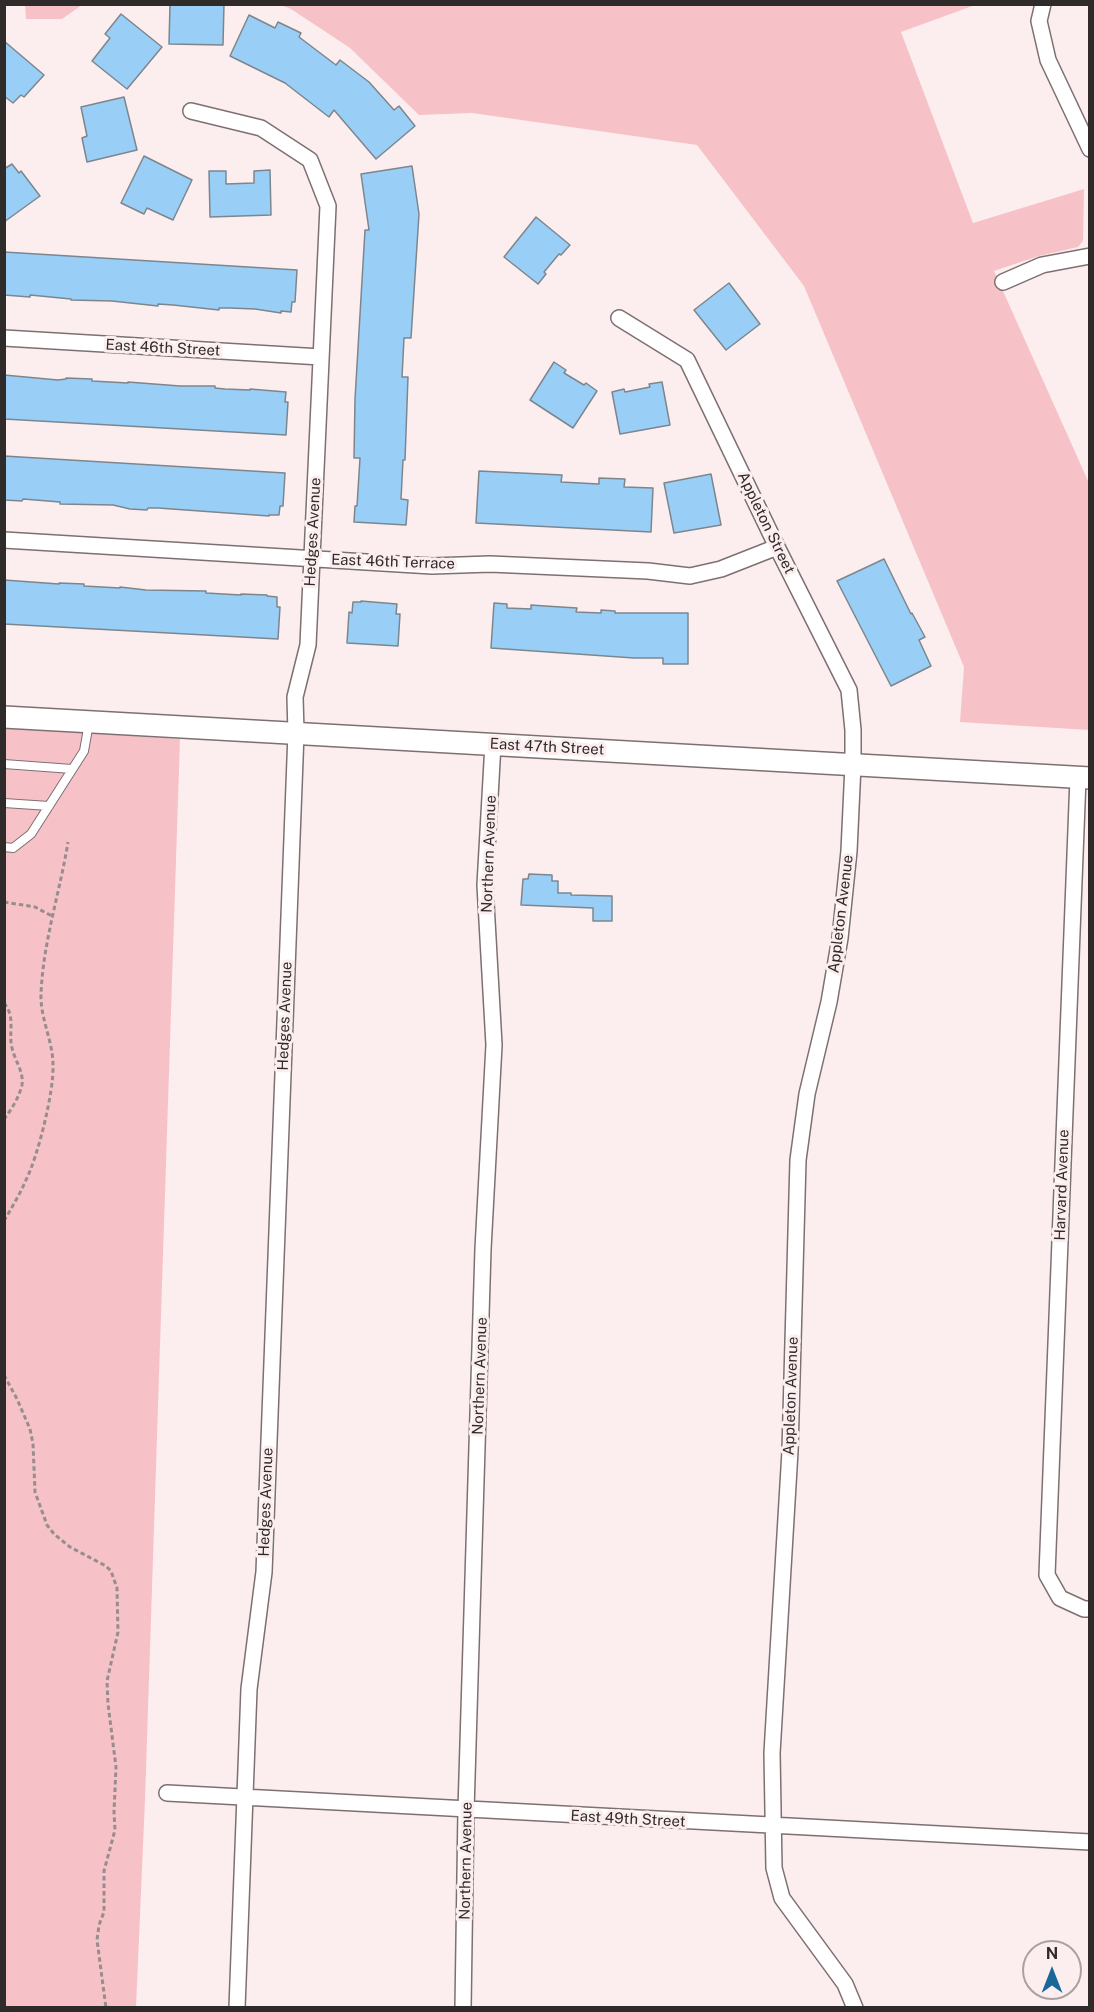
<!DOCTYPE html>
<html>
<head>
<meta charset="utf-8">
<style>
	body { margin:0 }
	#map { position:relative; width:1094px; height:2012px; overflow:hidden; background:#fceeef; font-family:"Public Sans",sans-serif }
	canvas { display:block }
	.frame { position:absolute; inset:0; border:6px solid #302b2b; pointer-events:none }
	.north { position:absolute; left:1022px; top:1940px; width:60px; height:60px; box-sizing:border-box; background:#fceeef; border:2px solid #aaa0a1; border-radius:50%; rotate:0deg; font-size:16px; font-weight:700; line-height:24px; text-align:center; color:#302b2b }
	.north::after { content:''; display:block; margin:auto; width:21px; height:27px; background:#18689a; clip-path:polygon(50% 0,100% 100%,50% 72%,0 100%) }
</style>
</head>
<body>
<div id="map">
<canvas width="1094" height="2012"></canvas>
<div class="frame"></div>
<div class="north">N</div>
</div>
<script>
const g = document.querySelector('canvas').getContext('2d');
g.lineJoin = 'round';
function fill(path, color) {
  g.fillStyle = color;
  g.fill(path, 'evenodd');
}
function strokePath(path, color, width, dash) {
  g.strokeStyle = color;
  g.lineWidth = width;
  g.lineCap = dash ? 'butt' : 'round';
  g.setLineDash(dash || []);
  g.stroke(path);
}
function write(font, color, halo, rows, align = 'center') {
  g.font = font + ' "Public Sans",sans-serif';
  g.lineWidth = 6;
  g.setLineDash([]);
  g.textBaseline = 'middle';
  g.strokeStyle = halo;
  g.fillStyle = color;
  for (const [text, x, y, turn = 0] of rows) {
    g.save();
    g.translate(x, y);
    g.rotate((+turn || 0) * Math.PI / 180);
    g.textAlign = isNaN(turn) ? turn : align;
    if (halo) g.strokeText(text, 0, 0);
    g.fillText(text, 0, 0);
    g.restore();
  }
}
fill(new Path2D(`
	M25 5V4L82 5 62 19H26Z
	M281 5H975L901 32 973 223 1084 189 1083 241 1078 247 1039 256 994 271 1089 483V730L960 722 964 667 804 286 697 145 472 113 419 115 350 48 291 9Z
	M4 728 180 739 145 1800 136 2007H5Z`), '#f7c2c7');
const building = new Path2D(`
	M170 4H224L223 45 169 44Z
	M121 14 162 47 127 89 92 61 110 38 105 34Z
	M249 15 275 28 278 22 301 33 299 37 336 65 340 60 369 82 394 110 399 106 415 126 376 159 334 110 329 117 285 83 230 56Z
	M4 41 44 75 24 97 21 95 13 103 4 96Z
	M124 97 137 150 87 162 82 138 87 136 81 107Z
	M144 156 192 180 173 220 147 208 144 214 121 203Z
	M12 164 19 173 21 171 40 196 4 222V169Z
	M412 166 419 214 411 338H404L402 377H408L405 460H403L401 499 408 500 406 525 354 522 355 506H357L360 458H354L355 399 365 230H369L361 174Z
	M270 170 271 215 210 217 209 171H226V184L254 183V171Z
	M536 217 570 245 561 255 559 254 544 272 546 274 538 284 504 257Z
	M4 252 297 270 295 302H292L291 312 281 311V313L255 309 229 308H219V310L173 305 158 304V306L112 301 71 300V299L30 295V297L4 295Z
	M729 283 760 324 726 350 694 310Z
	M554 362 566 370 564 373 584 385 586 383 597 391 573 428 530 400Z
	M4 375 58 380 66 379V378L92 379V381L128 383V382L180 386H215V388L225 389 250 390V389L286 392 285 402H288L286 435 4 419Z
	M662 382 670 425 620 434 612 392 624 389 625 392 650 387 649 384Z
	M4 456 285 473 283 506H280L279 515H269V516L158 508H148L147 510 130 509 113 505 60 504V502L23 499 22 501 4 500Z
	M479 471 562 475 561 482 599 484V478L625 479 624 487 653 488 651 532 476 523Z
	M711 474 721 525 674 533 664 483Z
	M884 559 911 614 912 613 925 637 919 640 931 666 891 686 837 581Z
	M4 580 59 584V583L84 584V586L120 588V587L146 590 206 591V593L241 595V594L267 595V596L277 597V607H280L278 639 4 624Z
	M361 601 397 604 396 614H400L398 646 347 643 349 612 352 613 353 602H361Z
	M494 603 507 604V608L531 609V605L545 606 577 608 576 612 601 613V610L615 611V613H688V664H663V658H634L491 648Z
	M529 874 552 875V881H558V893H571V895L612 896V921H593V908L521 905 523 879H528Z`);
fill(building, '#99cef7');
strokePath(building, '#7d868d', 1.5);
const service = new Path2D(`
	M4 764 72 769
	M4 803 49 806
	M4 847 13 848 31 834 84 751 89 723`);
const minor = new Path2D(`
	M1043 4 1039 21 1048 60 1090 149
	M191 111 261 128 310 160 328 206 308 645 295 697 296 733 264 1572 249 1689 237 2008
	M1003 282 1042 265 1090 256
	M619 318 687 360 777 547 849 690 853 730V765L849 851 840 938 829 1002 807 1094 798 1160 790 1451 772 1753 774 1868 782 1898 845 1984 855 2008
	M4 338 321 357
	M4 540 432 566 490 564 648 571 690 576 721 569 777 547
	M1078 778 1047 1575 1060 1598 1084 1609H1090
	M167 1793 1090 1842
	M463 2008 466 1810 483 1249 494 1045 485 885 493 744`);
const secondary = new Path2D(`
	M4 717 1090 778`);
strokePath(service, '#7d7071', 10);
strokePath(minor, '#7d7071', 18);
strokePath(secondary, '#7d7071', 24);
strokePath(new Path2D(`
	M4 902 35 907 52 916
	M4 1003C16 1017 8 1032 12 1048 15 1061 24 1072 22 1085 19 1097 12 1109 4 1119
	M4 1221C12 1207 20 1194 26 1180 38 1156 54 1092 53 1065 53 1041 40 1018 41 994 43 942 60 892 68 842
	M4 1375 17 1399 30 1429 33 1444 35 1492 47 1525 54 1534 70 1547 106 1566 111 1571 117 1588 118 1632 107 1681 108 1704 116 1767 114 1812 115 1830 104 1871V1912L99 1925 97 1940 106 2008`), '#978d8e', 3, [4.5, 3]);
strokePath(service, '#fff', 8);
strokePath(minor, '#fff', 15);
strokePath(secondary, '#fff', 21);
write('15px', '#302b2b', '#fceeef', [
	["East 46th Street",163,348,3],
	["Appleton Street",766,523,64],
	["Hedges Avenue",313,532,-87],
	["East 46th Terrace",393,562,2],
	["East 47th Street",547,747,3],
	["Northern Avenue",489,854,-88],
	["Appleton Avenue",841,914,-83],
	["Hedges Avenue",285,1016,-88],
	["Harvard Avenue",1062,1185,-88],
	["Northern Avenue",480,1376,-88],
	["Appleton Avenue",791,1396,-88],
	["Hedges Avenue",266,1502,-88],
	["East 49th Street",628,1819,3],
	["Northern Avenue",466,1861,-89]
]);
</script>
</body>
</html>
